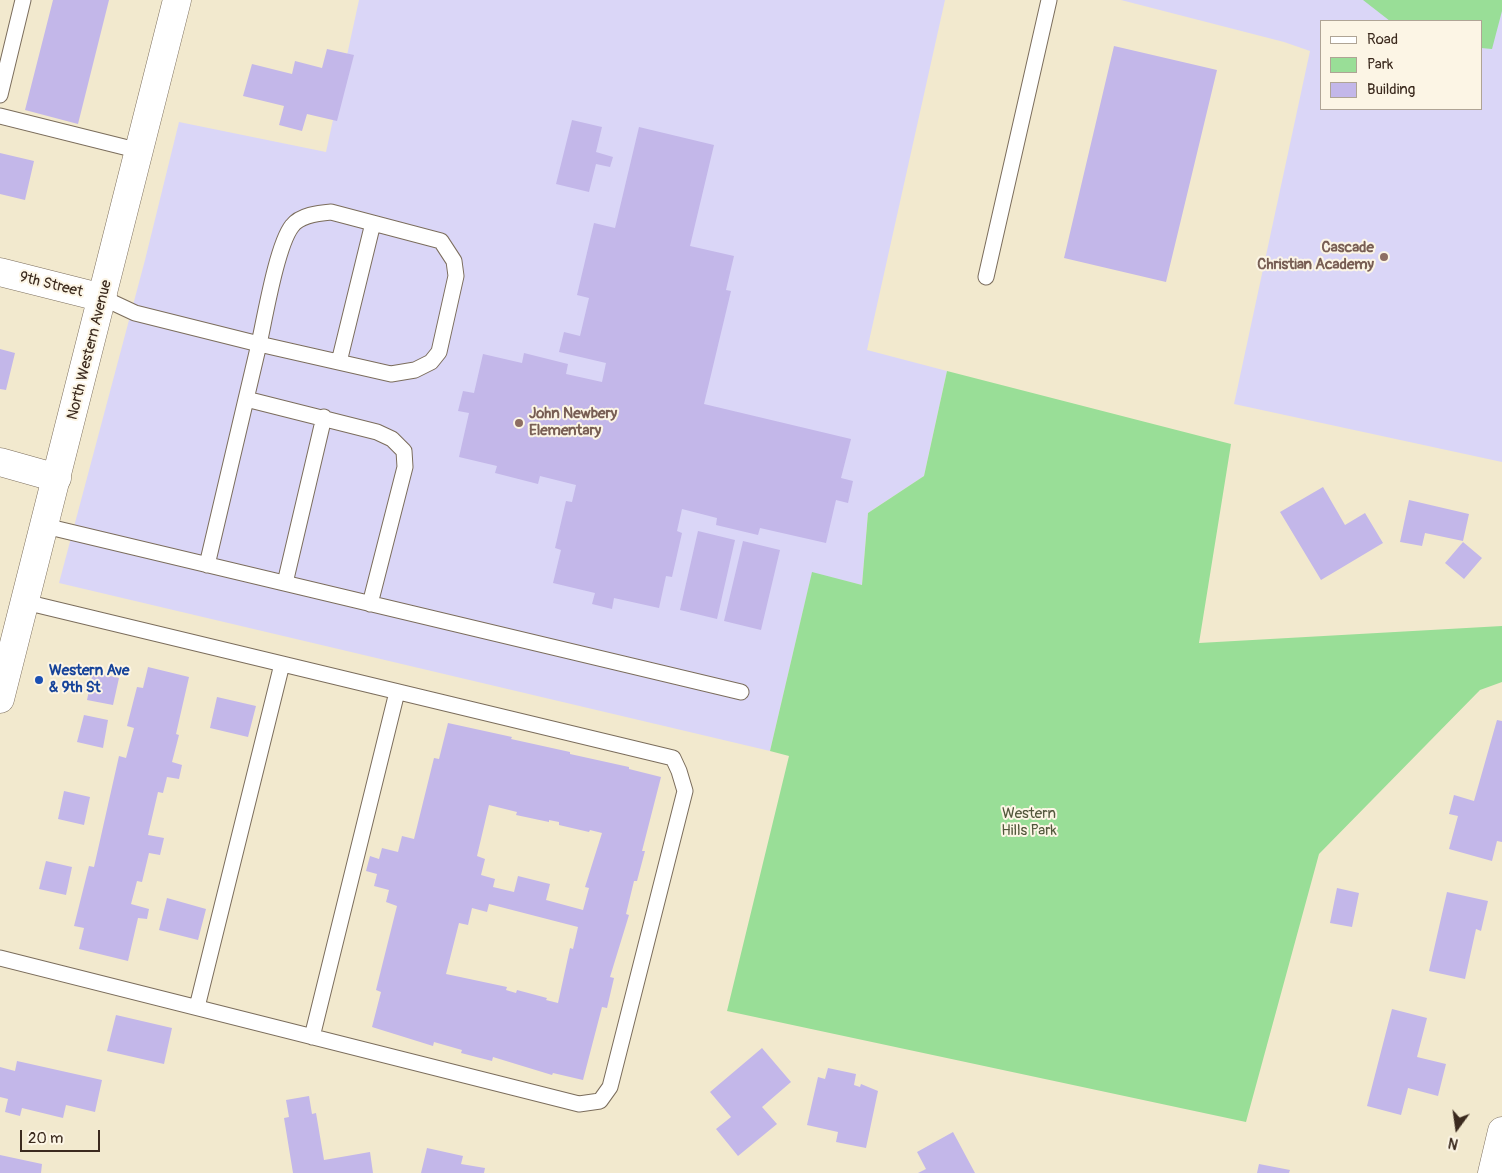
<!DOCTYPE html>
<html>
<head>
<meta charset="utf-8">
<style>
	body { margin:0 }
	#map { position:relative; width:1502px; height:1173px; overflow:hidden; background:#f2e9ce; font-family:Pangolin,sans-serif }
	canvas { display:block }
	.legend { position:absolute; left:1320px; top:20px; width:162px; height:90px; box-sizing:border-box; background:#fcf5e5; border:1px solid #afa495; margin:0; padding:6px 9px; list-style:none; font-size:15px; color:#3b2a1e }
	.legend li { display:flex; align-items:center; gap:10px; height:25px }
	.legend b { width:25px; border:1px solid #afa495 }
	.north { position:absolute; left:1432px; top:1103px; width:50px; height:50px; -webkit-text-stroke:4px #fcf5e5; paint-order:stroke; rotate:194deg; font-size:14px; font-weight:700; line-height:20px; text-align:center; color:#3b2a1e }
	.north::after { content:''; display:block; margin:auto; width:18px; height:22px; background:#3b2a1e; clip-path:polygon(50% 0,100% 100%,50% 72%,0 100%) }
	.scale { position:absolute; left:20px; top:1130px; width:80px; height:22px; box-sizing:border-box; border:2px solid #3b2a1e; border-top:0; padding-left:6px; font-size:15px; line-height:18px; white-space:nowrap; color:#3b2a1e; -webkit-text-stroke:4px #fcf5e5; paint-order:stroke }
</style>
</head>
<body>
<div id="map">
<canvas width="1502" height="1173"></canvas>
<ul class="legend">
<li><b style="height:6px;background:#fff"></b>Road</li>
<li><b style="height:14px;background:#99de97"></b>Park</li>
<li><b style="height:14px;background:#c3b7e9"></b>Building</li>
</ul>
<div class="north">N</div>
<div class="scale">20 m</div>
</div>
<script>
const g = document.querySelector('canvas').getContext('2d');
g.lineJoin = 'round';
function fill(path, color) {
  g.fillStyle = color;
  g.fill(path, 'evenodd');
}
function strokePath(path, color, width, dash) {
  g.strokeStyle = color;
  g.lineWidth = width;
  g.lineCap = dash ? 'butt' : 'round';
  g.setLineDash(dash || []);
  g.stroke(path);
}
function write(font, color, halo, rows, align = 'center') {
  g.font = font + ' Pangolin,sans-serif';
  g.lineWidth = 4;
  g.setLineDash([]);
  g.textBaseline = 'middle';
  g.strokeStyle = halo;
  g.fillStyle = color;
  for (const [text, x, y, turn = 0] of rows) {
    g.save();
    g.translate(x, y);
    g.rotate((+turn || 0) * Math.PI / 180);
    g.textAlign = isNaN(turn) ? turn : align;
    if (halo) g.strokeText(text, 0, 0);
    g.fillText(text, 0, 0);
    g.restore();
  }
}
fill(new Path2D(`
	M359 0H945L867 350 947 371 924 476 868 513 862 585 812 573 770 751 59 583 145 260 179 122 326 152Z
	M1121 0H1502V462L1234 404 1310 51 1284 42ZM1321 21H1481V109H1321Z`), '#dad6f7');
fill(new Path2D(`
	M1363 0H1502V11L1492 49 1481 48V21H1390Z
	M947 371 1231 444 1199 643 1502 626V682L1480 690 1319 854 1246 1122 727 1011 789 756 770 751 812 572 862 585 868 513 924 476Z`), '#99de97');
fill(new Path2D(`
	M53 0H109L78 124 25 110Z
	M1114 46 1217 70 1166 282 1064 258Z
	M327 49 354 55 337 121 307 114 302 131 279 125 284 106 243 96 252 64 292 74 295 61 322 68Z
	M572 120 602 127 596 152 613 157 610 167 596 164 589 192 556 184Z
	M639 127 714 145 690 246 734 256 726 290 731 291 704 404 851 439 841 478 853 481 848 503 836 500 826 543 760 528 758 535 716 525 717 518 682 509 677 531 682 533 672 577 666 576 659 608 614 598 612 609 592 604 595 593 553 583 561 550 555 548 566 501 572 502 576 485 540 476 538 484 495 473 497 466 459 457 469 413 458 411 463 391 474 393 483 354 522 363 524 353 568 364 566 374 602 382 606 363 559 352 564 332 580 336 589 298 577 295 594 223 615 228Z
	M0 153 34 161 25 200 0 194Z
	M0 349 15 353 6 390 0 389Z
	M1323 487 1345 525 1365 513 1383 543 1321 580 1280 512Z
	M1409 500 1469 514 1463 541 1425 533 1422 546 1400 542Z
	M698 531 735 540 717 619 680 610Z
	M743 541 780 550 761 630 724 621Z
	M1463 542 1482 558 1464 579 1445 563Z
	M148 667 189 677 176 734 179 735 172 762 182 765 179 779 167 777 163 793 158 792 148 835 164 838 160 855 149 853 142 882 137 881 131 904 149 909 147 919 138 918 128 961 79 949 84 928 74 926 89 866 94 867 119 756 126 758 134 728 127 726 137 687 143 688Z
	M93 672 119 678 113 705 87 700Z
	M217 697 256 706 248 737 210 728Z
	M84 715 108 720 103 748 77 742Z
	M1497 720 1502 721V842L1497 841 1492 861 1449 849 1458 816 1449 814 1454 795 1474 801Z
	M448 723 512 737 511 739 570 752V754L629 767V769L661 777 642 851H645L637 881H634L626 914 629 915 610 977 614 978 607 1008 602 1007 583 1080 553 1073 552 1075 493 1057 492 1061 461 1053 462 1050 434 1042 433 1046 372 1027 381 992 376 990 397 906 386 902 389 890 374 886 377 874 366 871 370 856 379 859 382 848 398 852 402 836 414 839 434 758 439 759ZM489 805 517 812 516 815 549 822V820L559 822V825L589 832 590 830 602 833 585 887 589 888 583 910 546 900 550 884 518 876 514 892 493 887 495 879 481 875 485 859 477 856ZM489 904 578 927 573 949 570 948 558 1003 546 1000 547 998 517 990 516 993 506 990 507 987 446 974 459 923 468 925 472 908 487 912Z
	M64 791 90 797 84 825 58 819Z
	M46 861 72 867 66 895 39 889Z
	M1337 888 1359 893 1352 927 1330 923Z
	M1447 892 1488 901 1481 931 1476 929 1465 979 1429 971Z
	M167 898 206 909 198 940 159 930Z
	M1392 1009 1427 1018 1417 1057 1446 1064 1438 1096 1408 1088 1401 1115 1367 1106Z
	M116 1015 172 1028 164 1064 107 1051Z
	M762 1048 791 1082 762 1107 777 1124 738 1156 716 1129 731 1117 710 1092Z
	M17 1061 102 1080 95 1112 66 1105 63 1118 22 1108 20 1116 5 1112 8 1099 0 1097V1067L15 1071Z
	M828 1068 856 1074 854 1085 860 1087 861 1084 878 1091 866 1148 836 1142 838 1132 807 1125 818 1077 825 1079Z
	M309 1096 312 1114 316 1113 324 1160 370 1152 373 1173H293L284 1118 289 1117 286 1100Z
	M953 1132 975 1173H918L926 1169 917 1152Z
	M427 1148 463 1156 461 1164 485 1168 484 1173H421Z
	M0 1155 42 1164 41 1173H0Z
	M1259 1164 1290 1170 1289 1173H1257Z`), '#c3b7e9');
const service = new Path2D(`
	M0 95 23 0
	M0 116 140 151
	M986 277 1049 0
	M103 298 135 313 259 344C265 317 277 245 292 226 300 215 319 213 331 212L441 241 454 261 456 276 439 352 431 362 415 370 391 374 259 344 207 565
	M339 362 373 223
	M246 399 377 432 392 439 404 451 405 467 370 604
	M45 526 741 692
	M285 583 324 417
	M0 958 579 1104 600 1101 610 1087 685 791 679 771 673 758 25 602
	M197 1007 282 664
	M312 1037 397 692`);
const minor = new Path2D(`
	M0 462 57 478
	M1492 1173 1502 1131`);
const tertiary = new Path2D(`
	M0 272 103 298`);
const secondary = new Path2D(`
	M0 699 177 0`);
strokePath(service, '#7b6d5c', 17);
strokePath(minor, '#7b6d5c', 29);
strokePath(tertiary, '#7b6d5c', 29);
strokePath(secondary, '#7b6d5c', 29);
strokePath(service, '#fff', 15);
strokePath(minor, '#fff', 28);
strokePath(tertiary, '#fff', 28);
strokePath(secondary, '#fff', 28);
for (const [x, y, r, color] of [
	[1384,257,5,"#8d6e63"],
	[519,423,5,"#8d6e63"],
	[39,680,5,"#1a4fb4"]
]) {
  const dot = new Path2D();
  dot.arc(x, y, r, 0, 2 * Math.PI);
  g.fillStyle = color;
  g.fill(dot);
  strokePath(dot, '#fcf5e5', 2);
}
write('bold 15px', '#785e54', '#fcf5e5', [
	["Cascade",1374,248],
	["Christian Academy",1374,265],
	["John Newbery",529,414,"left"],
	["Elementary",529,431,"left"]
], 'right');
write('15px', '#3b2a1e', '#fcf5e5', [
	["9th Street",51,285,14],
	["North Western Avenue",90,350,-76]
]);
write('bold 15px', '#164399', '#fcf5e5', [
	["Western Ave",49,671],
	["& 9th St",49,688]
], 'left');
write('15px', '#52573c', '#fcf5e5', [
	["Western",1029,814],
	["Hills Park",1029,831]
]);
</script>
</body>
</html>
